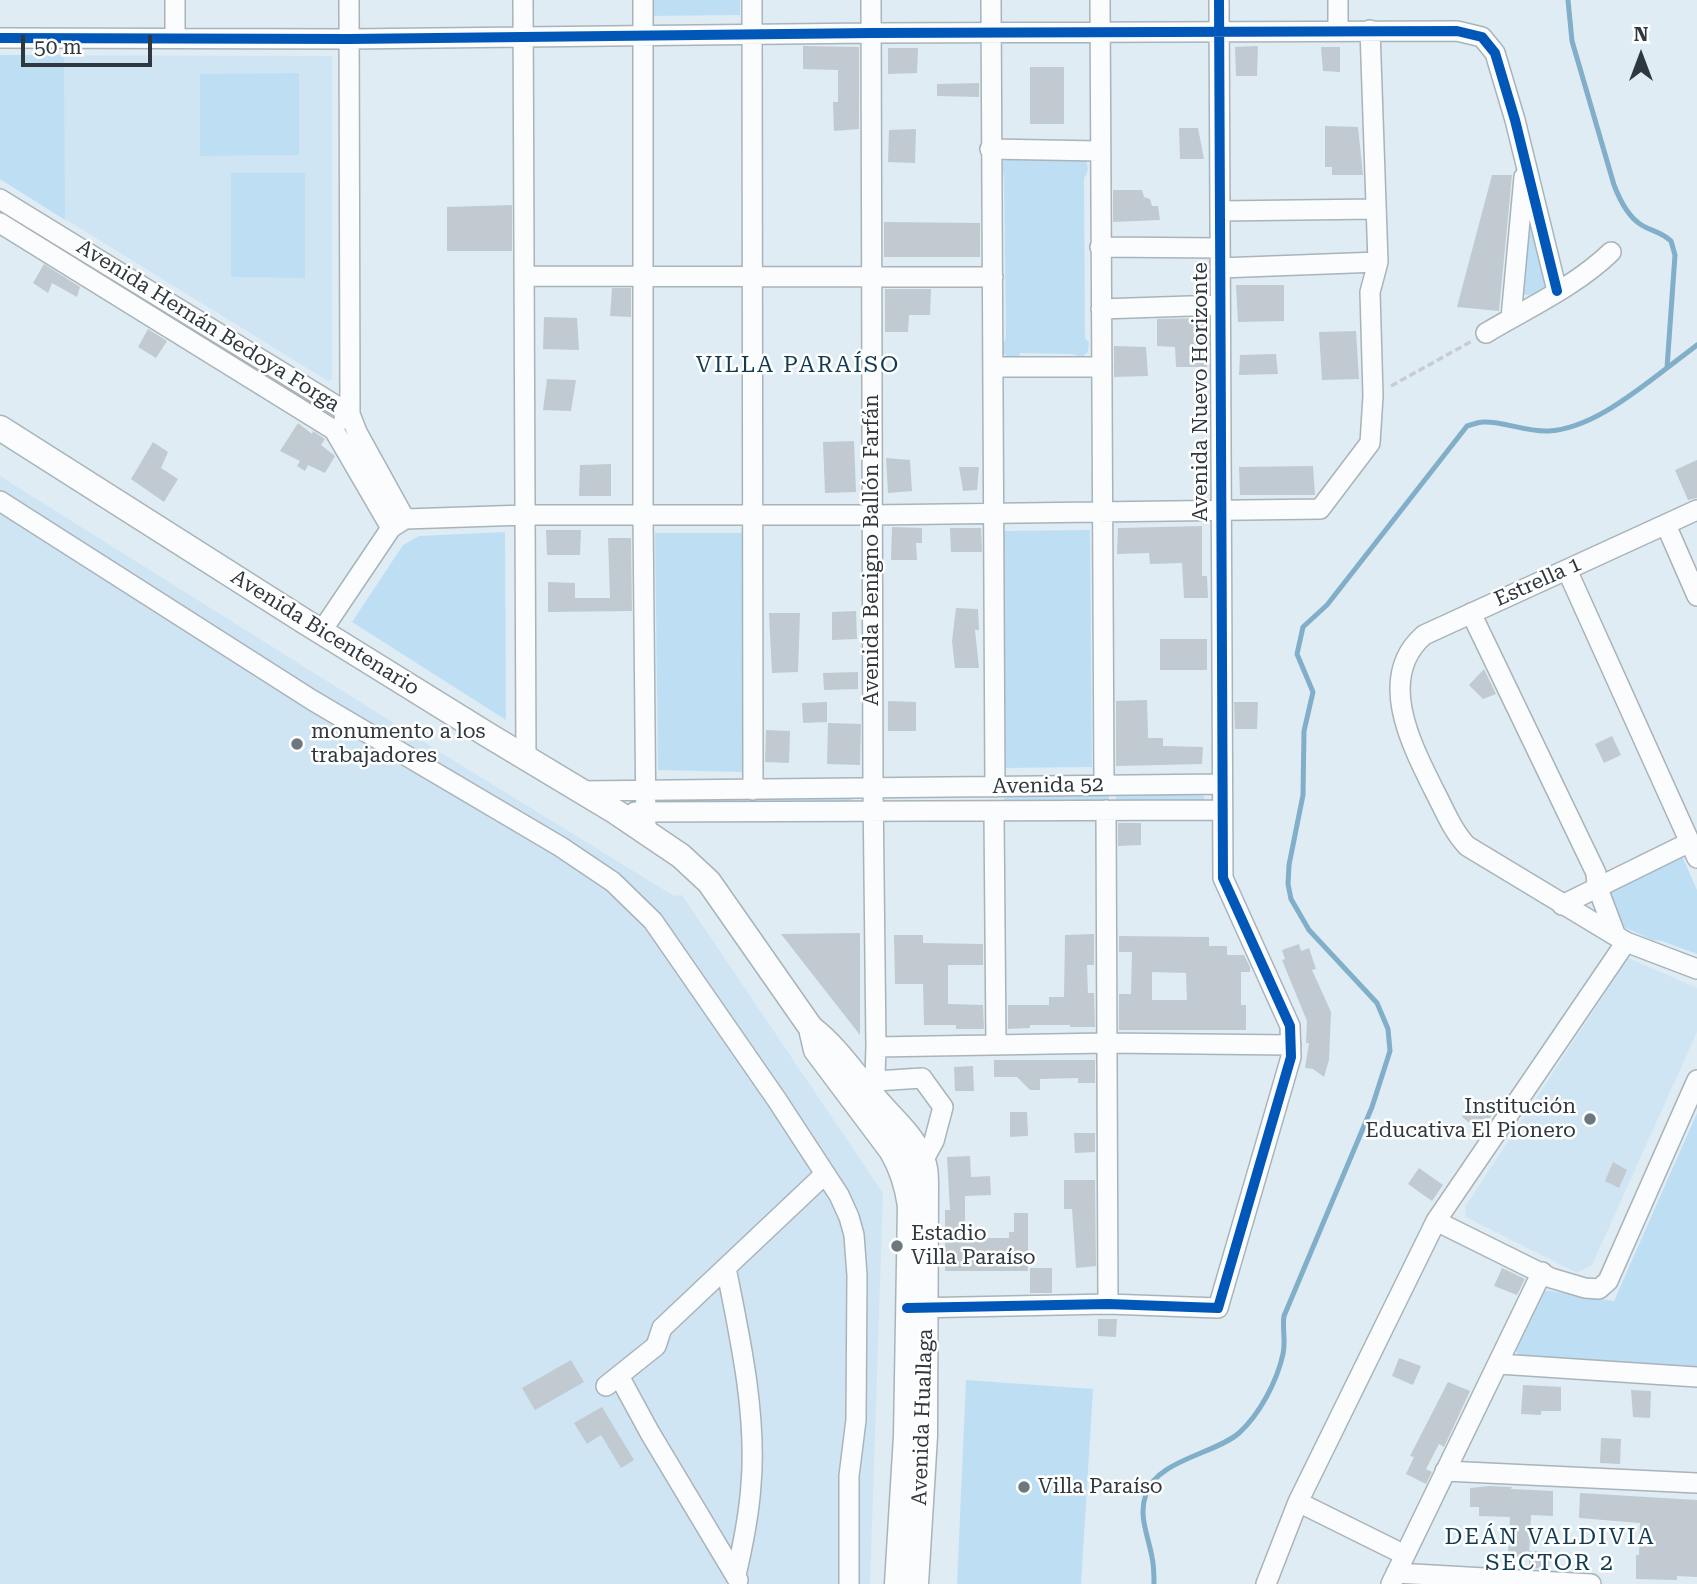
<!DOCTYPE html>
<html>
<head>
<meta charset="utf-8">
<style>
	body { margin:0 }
	#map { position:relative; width:1697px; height:1584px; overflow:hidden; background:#dfecf4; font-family:"Roboto Serif",serif }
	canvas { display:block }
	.north { position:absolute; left:1606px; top:21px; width:70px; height:70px; -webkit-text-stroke:5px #fff; paint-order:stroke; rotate:0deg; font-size:19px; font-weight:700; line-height:28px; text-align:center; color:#2f383e }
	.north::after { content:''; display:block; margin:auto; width:24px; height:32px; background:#2f383e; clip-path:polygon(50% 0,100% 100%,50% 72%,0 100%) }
	.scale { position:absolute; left:21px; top:35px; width:131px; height:32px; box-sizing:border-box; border:4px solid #2f383e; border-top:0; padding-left:9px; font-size:21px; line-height:24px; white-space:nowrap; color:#2f383e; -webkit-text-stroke:5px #fff; paint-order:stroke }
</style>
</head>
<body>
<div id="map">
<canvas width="1697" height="1584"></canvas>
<div class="north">N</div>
<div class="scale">50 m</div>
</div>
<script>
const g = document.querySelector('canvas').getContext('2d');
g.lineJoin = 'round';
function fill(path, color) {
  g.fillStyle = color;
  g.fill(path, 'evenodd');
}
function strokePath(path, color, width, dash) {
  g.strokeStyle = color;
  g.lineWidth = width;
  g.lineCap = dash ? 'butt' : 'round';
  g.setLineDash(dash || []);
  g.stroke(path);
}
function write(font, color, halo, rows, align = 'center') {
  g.font = font + ' "Roboto Serif",serif';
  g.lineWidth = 5;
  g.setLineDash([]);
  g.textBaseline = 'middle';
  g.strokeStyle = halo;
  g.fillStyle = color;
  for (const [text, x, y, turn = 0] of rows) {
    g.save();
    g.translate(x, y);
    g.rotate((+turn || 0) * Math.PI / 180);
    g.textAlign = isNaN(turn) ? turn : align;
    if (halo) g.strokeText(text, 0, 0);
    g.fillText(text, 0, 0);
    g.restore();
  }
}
fill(new Path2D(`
	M0 55 332 56V379L328 381 0 179Z
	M0 476 451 759 674 896 682 895 883 1193 870 1584H0Z
	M1628 958 1697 988V1032L1592 1265 1577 1273 1466 1217 1465 1207Z`), '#d0e5f4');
fill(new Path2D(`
	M651 0H740V15L651 16Z
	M0 55H64L65 220 0 179Z
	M299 73V155L200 156V74Z
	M1084 158C1089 166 1089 171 1084 178L1085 338 1089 342 1088 352 1082 357 1071 354 1020 353 1019 357H1007L1002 351V343L1005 341 1006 336 1004 178 1002 165 1004 159Z
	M231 173H305V278L231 277Z
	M1528 227 1530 228 1546 282 1544 289 1531 296 1523 294 1522 292Z
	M119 278 311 398 306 405 114 285Z
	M1090 530 1092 767 1005 768 1003 531Z
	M505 532 506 720 352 622 403 545 419 536Z
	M655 533H742L743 772 658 770Z
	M1109 793V802L1004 803V794Z
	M1116 793 1204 794V802H1116Z
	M674 796 852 797V806L674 805Z
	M1682 856 1697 890V954L1662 941 1652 940 1624 927 1609 895 1610 892Z
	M1697 1113V1368L1518 1355 1516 1351 1544 1290 1614 1301Z
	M966 1380 1093 1389 1081 1584H957Z`), '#bedff3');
strokePath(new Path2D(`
	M1667 368 1697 345
	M1154 1584C1154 1575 1154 1566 1152 1557 1148 1535 1138 1516 1146 1494 1157 1460 1215 1454 1239 1433 1260 1414 1277 1381 1283 1354 1286 1341 1282 1328 1284 1316L1372 1107 1390 1051 1388 1029 1377 1003 1309 930 1291 899 1288 884 1289 865 1303 795 1304 731 1313 692 1297 654 1303 627 1327 605 1467 426C1472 425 1478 422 1483 422 1503 421 1526 432 1548 431 1590 429 1634 393 1667 368L1675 255 1671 241C1660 231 1650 231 1640 224 1628 216 1619 198 1614 185L1572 41 1568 0`), '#81aec9', 5);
fill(new Path2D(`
	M803 46 859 47V129L834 131 833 102H838V70L803 69Z
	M1258 46 1257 76H1236L1235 47Z
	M1321 47H1340V72L1323 71Z
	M888 48H918L917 73 888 74Z
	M1030 67H1064V124H1030Z
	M979 83V97L937 96V84Z
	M1325 126 1358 127 1363 175H1332V167H1325Z
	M1179 128H1198L1204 159H1180Z
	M916 129 915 163 888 162 889 130Z
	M1492 175H1512L1499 311 1457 307Z
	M1113 190H1142L1144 197 1150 199 1152 206H1158L1160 220 1113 222Z
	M512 205V251H447V207Z
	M884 222 980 223V257H884Z
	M44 264 80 287 77 297 52 283 48 293 33 283Z
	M1236 285H1284V321L1238 322Z
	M612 288H631V317L610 316Z
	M885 289H931L930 315H909L908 332H885Z
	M544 317 577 318 579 350 543 349Z
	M1204 318V346H1207V367H1176L1175 347 1157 346V319Z
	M148 329 167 341 156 358 138 347Z
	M1356 331 1359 379 1322 380 1319 332Z
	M1114 346 1146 347 1148 376 1114 377Z
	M1276 354 1278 374 1239 375 1240 355Z
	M547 379 576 380 571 411 543 410Z
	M298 423 312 434 313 431 325 439 321 445 335 456 325 473 308 465 305 471 297 466 300 461 280 451Z
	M854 441 856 492 825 493 823 442Z
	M153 442 168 452 161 468 178 479 164 502 131 479Z
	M886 458 910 460 912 491 888 493Z
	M1697 460V498L1688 500 1675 470Z
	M611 464V496H579L580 465Z
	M1313 466 1315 495H1240L1239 467Z
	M959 467H979L977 490 963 491Z
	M1202 526V576H1207L1208 598H1184L1182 563 1150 564 1149 553 1117 554 1118 528Z
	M892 527 922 528V543H916L917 560H891Z
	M950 528H981L982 552H951Z
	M546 530H581L580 555H547Z
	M608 538H631L632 611 548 612V582L575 583V598H610Z
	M956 608 978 609 979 630H975L979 668H955L952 641Z
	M856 611 857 639 832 640V612Z
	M769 613H800L798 672 772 673Z
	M1160 639H1207V670H1160Z
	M1484 669 1496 694 1483 699 1469 685Z
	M858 672V689L824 690 823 673Z
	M1147 700 1148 738H1163V746L1203 747 1202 764 1116 766V701Z
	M888 701 916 702V731H888Z
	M827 702V722L803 723 802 703Z
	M1258 702 1257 729H1235L1234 702Z
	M828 723 861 724 860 765 827 764Z
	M766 730 790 731 789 763 765 762Z
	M1612 736 1621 755 1604 763 1595 744Z
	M1118 823H1141V845L1118 846Z
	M860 933V1035L781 934Z
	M1094 934V965H1087L1088 993H1094L1095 1027H1070V1025H1030V1028L1008 1029V1005H1049V997H1064L1065 935Z
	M894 935H923V943L983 944V965H948V1004L983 1005 984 1029H956V1025H924L923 984H895Z
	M1119 936 1209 937V946H1227V955H1244L1250 967V972H1241V1005H1246V1030H1119V994H1131L1132 952H1119ZM1152 972 1186 973 1187 1000H1152Z
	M1299 944 1301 951 1309 948 1316 969 1312 970 1331 1012 1329 1060 1324 1077 1313 1069 1305 1068 1309 1043H1306L1307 1021 1282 960 1285 959 1282 950Z
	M994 1060H1095V1083H1078V1078L1040 1079V1090H1030L1017 1077H994Z
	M973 1066 974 1091H955L954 1067Z
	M1473 1101 1492 1115 1480 1131 1462 1117Z
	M1010 1112H1027L1028 1136 1010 1137Z
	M1074 1133H1095V1152L1075 1153Z
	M970 1156 971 1177 990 1176 991 1195 965 1196V1238H1009V1232H1014V1213H1028V1271H945V1210H950L947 1157Z
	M1613 1162 1627 1170 1619 1188 1605 1181Z
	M1419 1168 1443 1185 1432 1201 1408 1184Z
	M1064 1180H1095L1096 1266 1076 1268 1072 1209H1064Z
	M1030 1268H1052V1293H1030Z
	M1502 1268 1525 1279 1517 1295 1494 1286Z
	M1098 1319H1117L1116 1337 1098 1336Z
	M1399 1358 1421 1366 1413 1385 1392 1376Z
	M571 1360 584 1382 535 1410 522 1388Z
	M1448 1382 1470 1391 1444 1447 1439 1444 1426 1469 1432 1472 1426 1484 1406 1474 1414 1457 1410 1456Z
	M1523 1385 1561 1387V1411H1541V1415L1521 1414Z
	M1631 1390 1651 1391 1650 1418 1633 1417Z
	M602 1407 634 1460 621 1468 601 1435 587 1444 574 1423Z
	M1601 1438 1621 1439 1620 1464 1600 1463Z
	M1489 1486 1512 1487 1511 1489 1553 1491V1516L1531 1515 1529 1557 1508 1556 1510 1517 1479 1516V1507H1470V1488Z
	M1580 1493 1697 1500V1577L1677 1576V1580L1636 1579V1555H1639L1640 1523 1579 1518Z
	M1529 1551H1550L1549 1569 1529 1568Z`), '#c0cad0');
const minor = new Path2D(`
	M175 0V38
	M523 0 526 758
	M643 0V516L646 832
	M752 0 753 790
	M871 0 873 788 876 1047 874 1105
	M991 0 995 787
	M1100 0 1104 785
	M1338 0V31
	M0 38 349 39 871 33 1457 31 1482 37 1495 53 1515 120 1557 291
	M990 149 1099 151
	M0 199 350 414 357 432 405 519
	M1220 211 1375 209
	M0 223 334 430 391 528
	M1100 247 1220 248
	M1220 268 1378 262
	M524 276 993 277
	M1101 309 1220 305
	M1511 318 1524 177
	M1486 333C1528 308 1576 286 1611 252
	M994 367H1102
	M344 419 350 414 349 0
	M0 501 312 700 561 847 613 882 653 921 777 1100 839 1195 849 1217 854 1235 857 1275 856 1420 849 1476V1584
	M1697 510 1424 635C1376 677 1411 744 1434 790 1444 809 1452 830 1467 846L1626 942 1697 969
	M1666 525 1697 596
	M1567 570 1697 858
	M1471 613 1596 873 1597 886 1616 936
	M321 632 391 528 405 519 525 515H872L1320 509 1370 443 1373 396 1370 292 1378 262 1370 30
	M581 791 1222 784
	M1106 810 1108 1304
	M635 812 1222 810
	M994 812 996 1045
	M1562 905 1690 842
	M876 1047 1107 1043 1291 1045
	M922 1078 943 1107 934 1141 923 1161
	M876 1081 922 1078
	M1436 1221 1551 1278 1585 1288 1599 1289 1608 1281 1697 1080
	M726 1268C740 1337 757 1415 751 1485 749 1516 743 1545 736 1575
	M913 1308 1108 1304 1218 1308 1291 1057 1290 1026 1223 878 1219 0
	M1499 1364 1697 1377
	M619 1376 650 1433 738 1580
	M606 1386 656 1346 662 1328 825 1174
	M1445 1471 1697 1483
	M1298 1502 1405 1555
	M1396 1573 1591 1584
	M1266 1584 1298 1502 1436 1221 1626 942
	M1391 1584 1542 1272`);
const major = new Path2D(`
	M0 428 304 621 488 735 616 812 681 856 709 882 811 1028C837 1048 854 1075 876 1100 892 1119 912 1135 922 1159 926 1167 926 1177 926 1186L925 1436 916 1584
	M812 1033 816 1050 891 1150C902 1168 907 1185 910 1206L906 1436 897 1584`);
strokePath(minor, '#a9b3ba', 22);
strokePath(major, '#a9b3ba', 27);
strokePath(new Path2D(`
	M1391 386 1472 341`), '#c9cdd0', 3.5, [7, 3.5]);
strokePath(minor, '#fafcfd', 19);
strokePath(major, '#fafcfd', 24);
strokePath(new Path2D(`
	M0 38 349 39 871 33 1457 31 1482 37 1495 53 1515 120 1557 291
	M907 1308 1108 1304 1218 1308 1291 1057 1290 1026 1223 878 1219 0`), '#0057b8', 10);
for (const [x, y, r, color] of [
	[297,744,7,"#6d777e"],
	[1590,1119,7,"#6d777e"],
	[897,1246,7,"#6d777e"],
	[1024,1487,7,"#6d777e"]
]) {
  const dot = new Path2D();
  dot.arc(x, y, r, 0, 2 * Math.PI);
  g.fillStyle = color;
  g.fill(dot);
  strokePath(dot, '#fff', 2.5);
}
write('21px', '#2f383e', '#fff', [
	["Avenida Hernán Bedoya Forga",208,326,32],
	["Avenida Nuevo Horizonte",1201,392,-90],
	["Avenida Benigno Ballón Farfán",872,550,-90],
	["Estrella 1",1538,582,-24],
	["Avenida Bicentenario",325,633,32],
	["Avenida 52",1048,786,-1],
	["Avenida Huallaga",923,1417,-88]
]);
write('21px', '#2f383e', '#fff', [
	["monumento a los",311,732],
	["trabajadores",311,756],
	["Institución",1576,1107,"right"],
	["Educativa El Pionero",1576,1131,"right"],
	["Estadio",911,1234],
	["Villa Paraíso",911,1258],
	["Villa Paraíso",1038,1487]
], 'left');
g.letterSpacing = '2px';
write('23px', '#123b52', '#fff', [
	["VILLA PARAÍSO",798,365],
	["DEÁN VALDIVIA",1550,1537],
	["SECTOR 2",1550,1563]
]);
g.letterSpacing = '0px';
</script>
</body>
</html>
